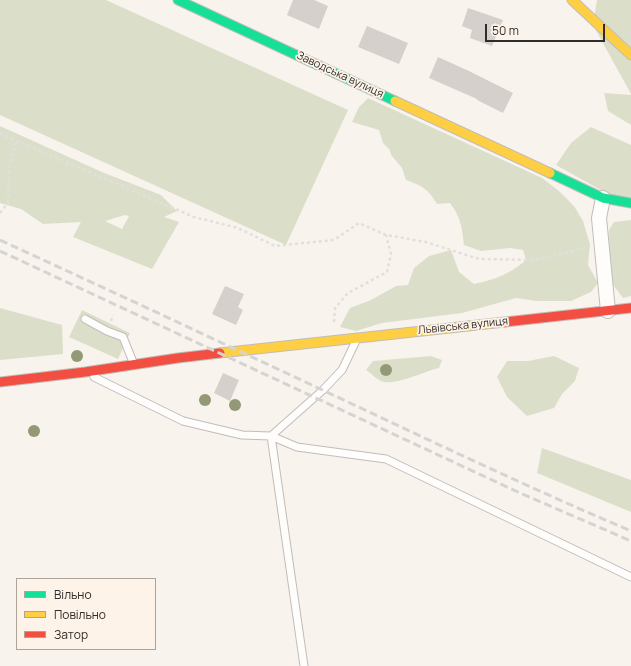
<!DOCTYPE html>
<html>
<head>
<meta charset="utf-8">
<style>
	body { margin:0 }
	#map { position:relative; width:631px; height:666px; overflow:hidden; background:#f9f3ed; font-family:Manrope,sans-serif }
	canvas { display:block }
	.legend { position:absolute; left:16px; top:578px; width:140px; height:72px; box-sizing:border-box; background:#fef3e8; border:1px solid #aca39b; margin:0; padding:5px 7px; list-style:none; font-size:12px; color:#302c28 }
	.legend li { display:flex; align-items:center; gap:8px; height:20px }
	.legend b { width:20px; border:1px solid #aca39b }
	.scale { position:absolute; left:485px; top:24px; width:120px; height:18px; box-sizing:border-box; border:2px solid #302c28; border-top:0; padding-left:5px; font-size:12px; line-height:14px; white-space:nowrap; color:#302c28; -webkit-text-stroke:3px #fef3e8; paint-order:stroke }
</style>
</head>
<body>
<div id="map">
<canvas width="631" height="666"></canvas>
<ul class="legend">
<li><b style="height:5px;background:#16e098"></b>Вільно</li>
<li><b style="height:5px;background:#ffcf43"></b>Повільно</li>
<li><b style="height:5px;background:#f24e42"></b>Затор</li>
</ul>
<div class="scale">50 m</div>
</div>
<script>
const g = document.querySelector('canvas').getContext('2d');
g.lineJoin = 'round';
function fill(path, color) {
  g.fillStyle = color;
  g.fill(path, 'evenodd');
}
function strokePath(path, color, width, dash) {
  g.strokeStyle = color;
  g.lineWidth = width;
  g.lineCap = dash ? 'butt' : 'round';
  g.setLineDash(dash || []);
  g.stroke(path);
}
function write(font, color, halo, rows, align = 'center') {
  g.font = font + ' Manrope,sans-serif';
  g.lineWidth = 3.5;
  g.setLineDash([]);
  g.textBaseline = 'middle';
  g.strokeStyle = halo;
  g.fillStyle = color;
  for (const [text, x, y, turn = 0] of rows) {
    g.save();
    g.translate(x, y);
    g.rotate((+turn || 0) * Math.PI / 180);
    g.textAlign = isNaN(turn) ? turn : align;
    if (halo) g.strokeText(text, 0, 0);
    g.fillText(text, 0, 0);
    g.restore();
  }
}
fill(new Path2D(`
	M0 0H106L348 110 286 245 0 115Z
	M597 0H631V94L593 25Z
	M604 93 631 95V125L608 111Z
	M368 98 542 178 559 191 574 206 583 221 590 244 588 265 598 283 591 292 571 301H537L516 298 462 313 382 323 356 331 340 327 350 308 371 300 396 286 408 285 414 268 429 256 451 250 459 272 474 284C496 279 508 275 526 260L523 250 510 248 481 251 464 245C462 227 461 218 450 203L437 204C428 189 423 186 406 180L402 168 391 155 390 150 383 143 379 130 352 122 359 107Z
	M0 126 102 172 161 195 177 211 164 217 179 222 152 269 73 237 81 222 43 224 21 209 0 203ZM125 215 129 216 122 229 105 221Z
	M591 127 631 145V207L556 165 571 143Z
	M631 220V296L623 298 610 281 609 230 614 222Z
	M0 308 62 325 63 354 0 360Z
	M82 310 130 333 118 359 69 337Z
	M431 356 442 360 439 368C425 371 393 387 381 381 376 379 371 373 366 370L373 361Z
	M554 356 579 368 575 381 562 394 554 408 527 416 507 397 497 377 507 361H528Z
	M542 448 631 480V512L537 473Z`), '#dbdfca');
fill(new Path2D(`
	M293 0H314L328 6 319 29 287 15Z
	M468 8 503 20 492 46 470 38 472 30 462 26Z
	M367 26 408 43 399 64 358 47Z
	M438 57 469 71 513 93 503 113 477 100V99L429 78Z
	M225 286 244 294 238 307 243 310 236 325 212 314Z
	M223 373 239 380 230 401 214 393Z`), '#d6d0cd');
const lane = new Path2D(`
	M85 319 107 331 123 337 133 362
	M94 377 183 421 242 435 271 436 297 447 386 459 631 577
	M304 666 271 436 323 390 342 370 355 343`);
const street = new Path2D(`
	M603 198 599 218 608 311`);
const fast = new Path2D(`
	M178 0 395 101
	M550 173 603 198 631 203`);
const slow = new Path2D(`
	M572 0 631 55
	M395 101 550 173
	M220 353 505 322`);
const jam = new Path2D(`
	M505 322 631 308
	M0 382 85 372 178 358 220 353`);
strokePath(lane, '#c1bdb9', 9);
strokePath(street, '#c1bdb9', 16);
strokePath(fast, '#c1bdb9', 11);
strokePath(slow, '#c1bdb9', 11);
strokePath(jam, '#c1bdb9', 11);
strokePath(new Path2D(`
	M0 133 17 141 194 217 238 228 275 246 334 240 359 223 386 235 426 242 479 259 536 260 588 247
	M0 213 8 203 9 166 17 141
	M111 321 113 315
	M334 322 335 308 348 293 387 272 391 254 386 235`), '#e1dfde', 2.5, [3, 3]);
strokePath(lane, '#fefdfc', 7);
strokePath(street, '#fefdfc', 14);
strokePath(fast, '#16e098', 9);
strokePath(slow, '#ffcf43', 9);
strokePath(jam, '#f24e42', 9);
strokePath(new Path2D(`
	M0 240C80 277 161 314 241 352 371 412 499 475 631 531
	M0 251 520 493 631 541`), '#d5d4d2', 3, [8, 4]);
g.fillStyle = '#939977';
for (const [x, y] of [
	[77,356],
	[386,370],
	[205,400],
	[235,405],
	[34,431]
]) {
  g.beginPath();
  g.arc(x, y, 6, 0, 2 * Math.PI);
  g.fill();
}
write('11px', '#302c28', '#fef3e8', [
	["Заводська вулиця",340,75,25],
	["Львівська вулиця",463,326,-6]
]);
</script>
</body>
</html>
